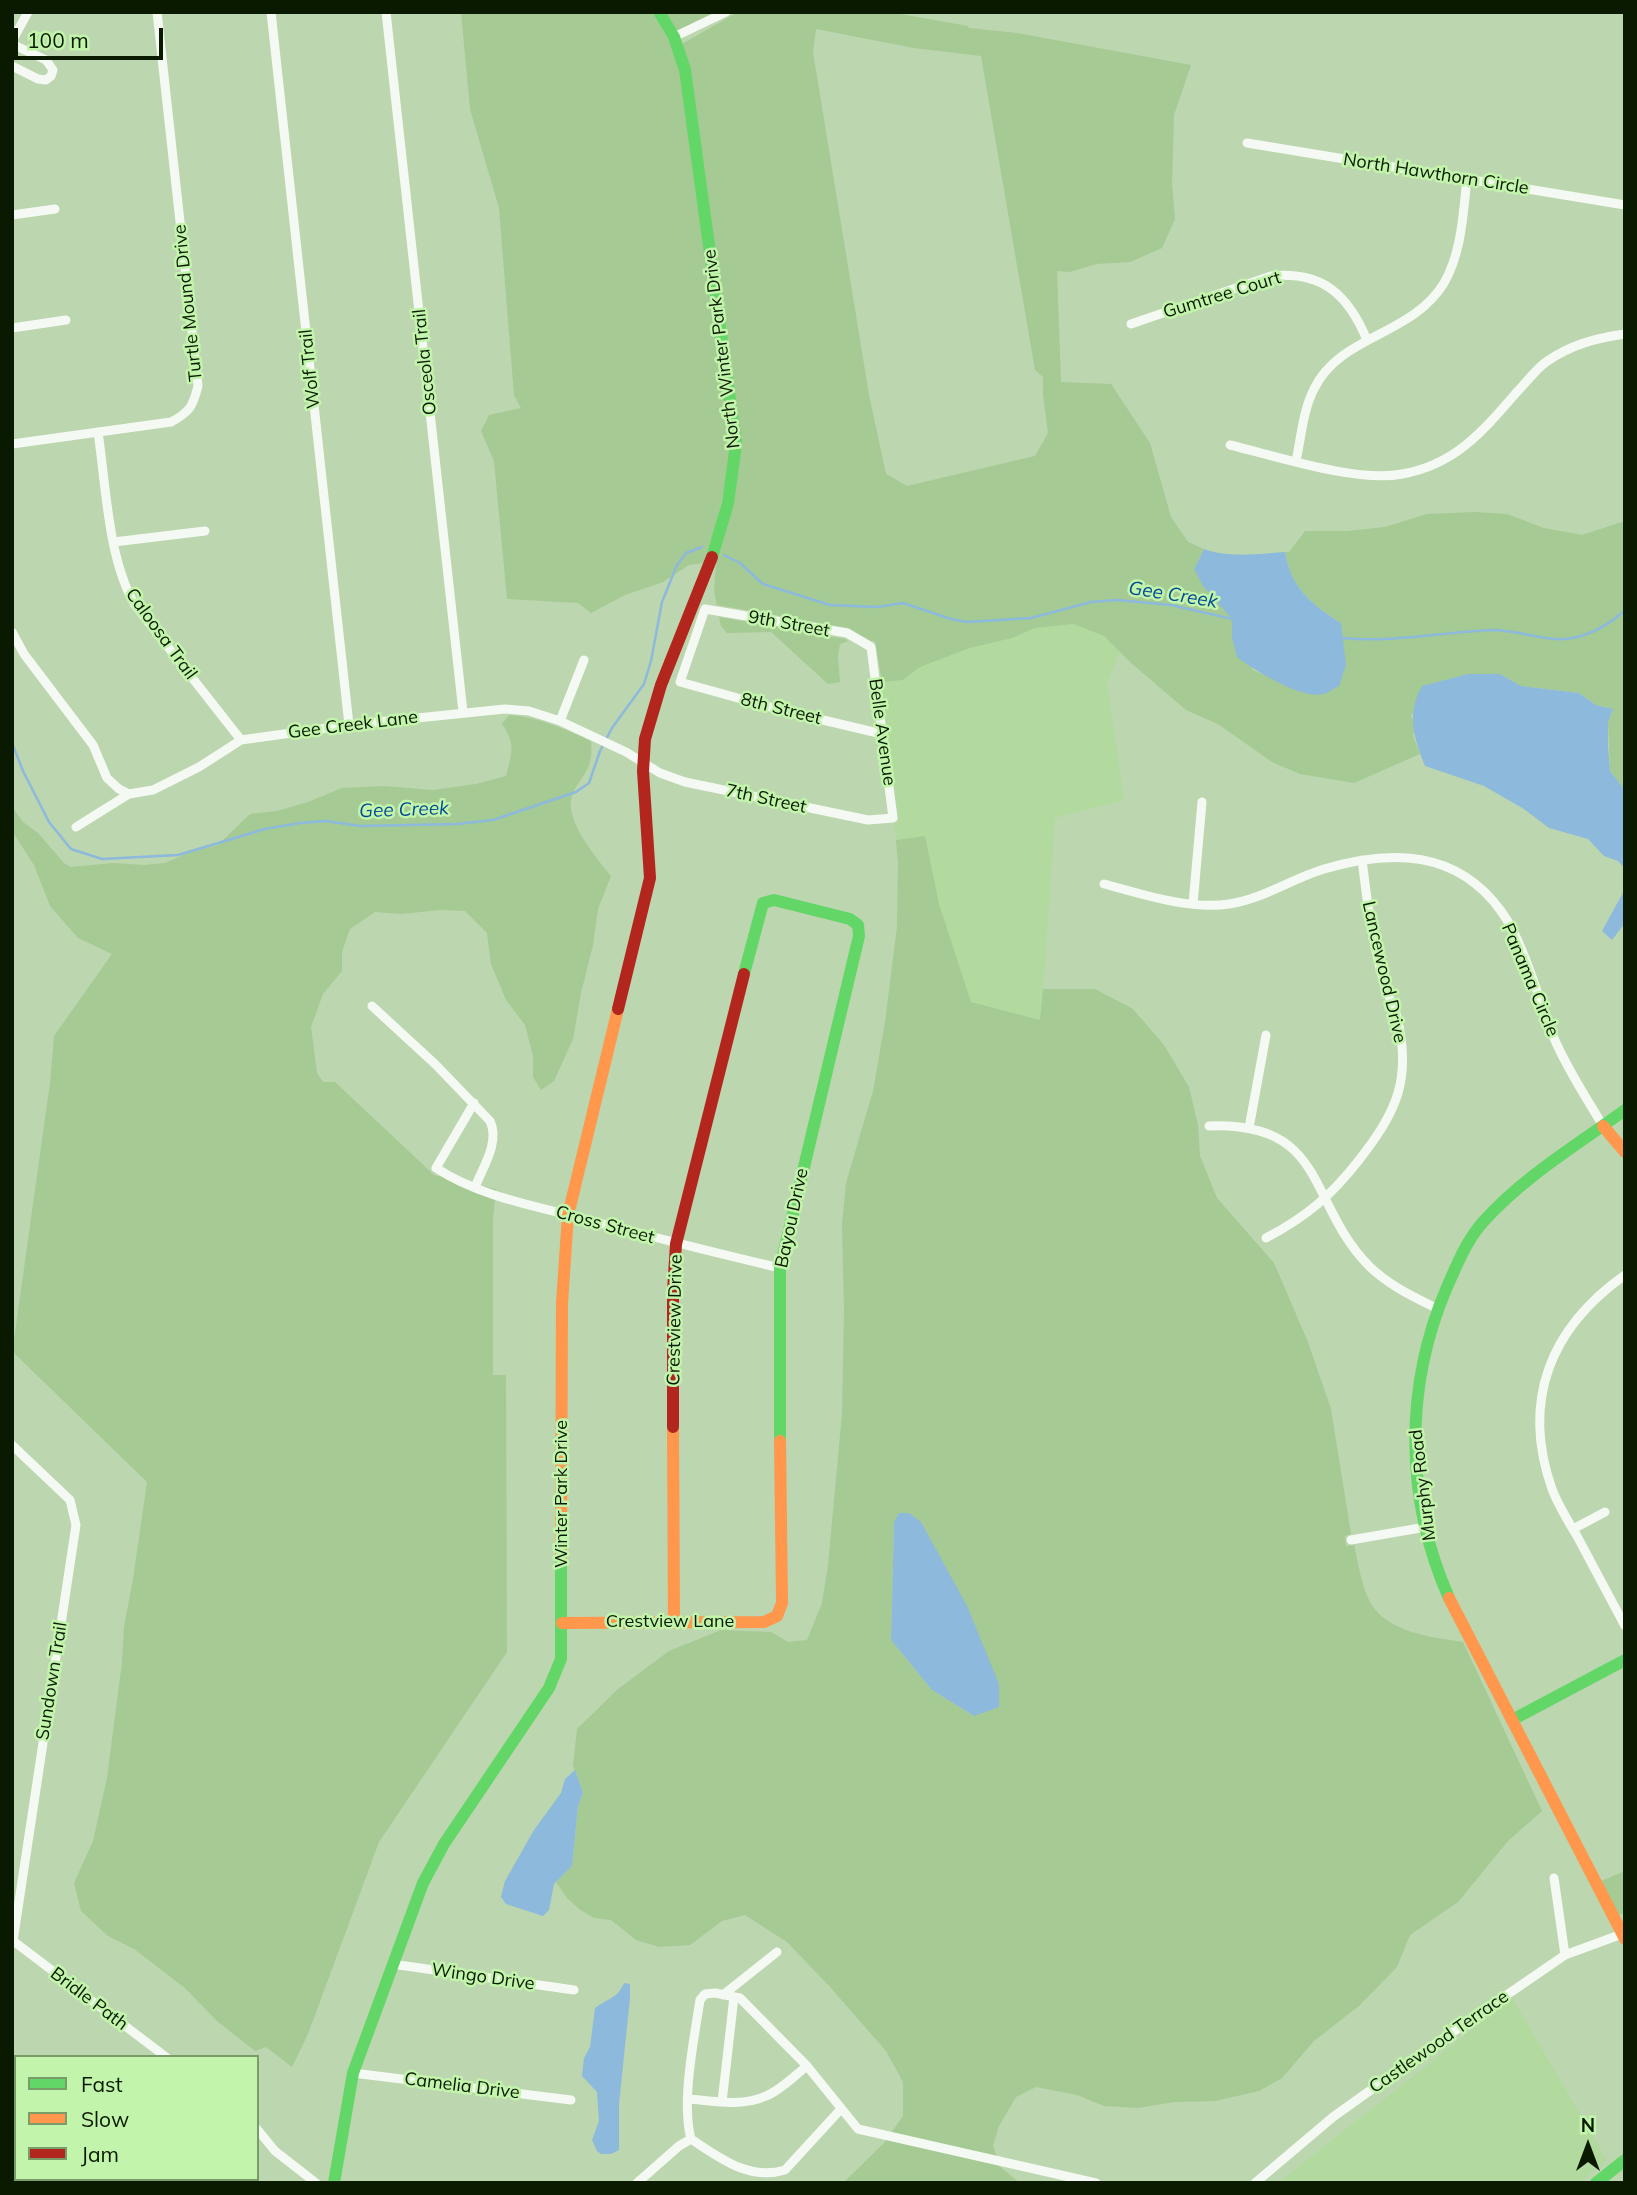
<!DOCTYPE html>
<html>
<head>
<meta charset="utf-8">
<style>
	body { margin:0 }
	#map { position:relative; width:1637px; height:2195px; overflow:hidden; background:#bcd6af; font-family:Mulish,sans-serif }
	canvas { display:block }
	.frame { position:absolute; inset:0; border:14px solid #091a01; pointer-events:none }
	.legend { position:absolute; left:14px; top:2055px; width:245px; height:126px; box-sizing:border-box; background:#c3f4ac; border:2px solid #799d68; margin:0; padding:9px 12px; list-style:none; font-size:21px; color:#091a01 }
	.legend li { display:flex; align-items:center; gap:14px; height:35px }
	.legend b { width:35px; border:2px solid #799d68 }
	.north { position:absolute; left:1553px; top:2111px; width:70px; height:70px; -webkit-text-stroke:5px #c3f4ac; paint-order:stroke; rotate:0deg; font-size:19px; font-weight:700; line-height:28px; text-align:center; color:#091a01 }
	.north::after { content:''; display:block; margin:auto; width:24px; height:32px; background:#091a01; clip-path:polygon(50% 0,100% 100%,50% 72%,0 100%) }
	.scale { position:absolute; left:14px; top:28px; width:149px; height:32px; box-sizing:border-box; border:4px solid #091a01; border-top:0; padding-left:9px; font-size:21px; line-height:24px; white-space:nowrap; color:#091a01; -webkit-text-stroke:5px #c3f4ac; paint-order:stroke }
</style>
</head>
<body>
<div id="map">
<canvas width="1637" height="2195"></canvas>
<div class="frame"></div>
<ul class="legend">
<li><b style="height:9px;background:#63d668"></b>Fast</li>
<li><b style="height:9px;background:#ff974d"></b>Slow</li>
<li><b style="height:9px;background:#b3261e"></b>Jam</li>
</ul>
<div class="north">N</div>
<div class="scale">100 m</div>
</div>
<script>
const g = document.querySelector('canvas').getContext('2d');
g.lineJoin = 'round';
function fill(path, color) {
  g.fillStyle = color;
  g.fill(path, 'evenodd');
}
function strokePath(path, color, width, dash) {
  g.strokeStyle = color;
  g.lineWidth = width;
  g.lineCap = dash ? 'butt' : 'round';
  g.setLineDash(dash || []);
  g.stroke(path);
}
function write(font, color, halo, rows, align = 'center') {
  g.font = font + ' Mulish,sans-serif';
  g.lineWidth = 5;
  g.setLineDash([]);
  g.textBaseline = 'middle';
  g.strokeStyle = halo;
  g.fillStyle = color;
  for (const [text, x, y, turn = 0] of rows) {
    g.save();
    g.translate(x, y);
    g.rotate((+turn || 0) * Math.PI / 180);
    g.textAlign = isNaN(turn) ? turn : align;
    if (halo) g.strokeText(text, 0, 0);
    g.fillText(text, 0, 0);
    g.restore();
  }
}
fill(new Path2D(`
	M1073 624 1104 636 1120 652 1107 683 1124 800 1055 818 1041 1020 971 1002 939 904 925 836 896 840 894 823 899 822 879 669 882 682 903 680 920 667 970 648 1012 638 1035 628Z
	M1512 1998 1607 2160 1579 2183H1278Z`), '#b2da9e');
fill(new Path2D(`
	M461 12H652L671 44 680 71 731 443C726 490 719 519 703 563L689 565 663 582 625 595 591 613 578 603 507 599 494 461 481 431 489 415 521 408 514 395 499 208 470 109Z
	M666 12H716L678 34Z
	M738 12H889L968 26 969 28 1017 33 1191 65 1174 115 1172 183 1175 219 1162 248 1130 262 1096 264 1070 272 1057 271 1061 382 1111 384 1150 443 1171 517 1188 542 1204 549 1194 569 1232 619V638L1253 670 1304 692 1341 623C1312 605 1291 588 1285 552H1289L1305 531H1347L1385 527 1427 514 1475 512 1507 514 1544 528 1582 535 1625 521V790L1610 771 1608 722 1613 709 1596 705 1579 693 1521 686 1500 674H1468L1447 680 1411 715 1415 726 1413 736 1420 754 1354 783 1300 774 1272 762 1218 724 1186 710 1130 662 1104 636 1073 624 1035 628 1012 638 970 648 920 667 903 680 882 682 875 641H871L849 628 717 605 714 591 716 563 741 443 689 69 682 44ZM816 29 914 48 981 56 1035 370 1043 377V395L1048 433 1035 456 907 486 886 474 869 395 813 52Z
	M719 617 845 639 848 641 840 644 838 657 840 682 828 684 771 632 727 633 721 626Z
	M509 715C539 717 564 729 591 741 593 769 586 769 574 791 560 816 596 857 611 876L598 909 593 945 581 993 573 1039 554 1081 541 1090 533 1077V1056L525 1025 506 1000 491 964 487 933 465 911 440 910 401 914 375 912 350 929 342 952V971L323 994 311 1027 317 1073 323 1082H335L434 1175 496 1189 493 1219V1375H506L507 1652 379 1842 308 2034 292 2067 266 2047 255 2051 217 2021 185 1988 134 1949 108 1936 81 1911 74 1883 93 1841 107 1778 122 1662 124 1627 133 1579 147 1482 15 1354 13 1347 50 1083 54 1036 112 954 78 938 50 906 34 865 12 831V807L23 822 38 833 64 863 71 867 113 863 144 865 165 863 190 852 218 845 250 814 277 811 308 802 342 788 384 786 433 790 476 784 506 776C512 754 516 743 502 724Z
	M925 836 939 904 971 1002 1040 1020 1043 989H1095L1133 1009 1164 1045 1189 1087 1198 1125 1200 1156 1217 1198 1274 1263 1308 1342 1331 1409 1351 1534 1345 1536 1346 1546 1354 1545C1358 1562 1361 1582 1368 1598 1384 1633 1431 1637 1463 1642L1542 1811 1508 1841 1458 1902 1410 1935 1397 1967 1360 2005 1314 2041 1282 2078 1259 2091 1215 2101 1175 2102 1138 2108 1104 2106 1077 2095 1036 2087 1016 2097 999 2126 993 2145 999 2166 1020 2183H843L884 2143 903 2116V2082L886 2051 831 1988 787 1942 745 1915 722 1921 690 1945 659 1947 636 1940 611 1920 594 1918 579 1909 567 1898 556 1882 572 1866 578 1806 583 1793 573 1765 577 1729 618 1689 669 1651 721 1630 771 1632 788 1642 807 1640 822 1603 828 1565 842 1414 844 1311 842 1225 846 1183 873 1091 885 1022 897 927 898 863 896 840ZM894 1522 974 1716 932 1690 891 1640Z
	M1625 1871V1913L1618 1915 1601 1881Z`), '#a5ca93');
fill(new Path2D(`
	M1204 549C1229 558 1259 554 1285 552 1291 588 1312 605 1341 623L1346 665 1339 686C1335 688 1329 692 1324 694 1302 700 1254 670 1237 657L1232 638V619L1203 586 1194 569Z
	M1468 674H1500L1521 686 1579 693 1596 705 1613 709 1608 722V746L1610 771 1625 790V869L1618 861 1604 856 1588 839 1549 828 1524 809 1484 786 1425 766C1414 738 1406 714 1422 686Z
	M1625 889V923L1612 940 1602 931Z
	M899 1513H909L921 1522 967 1606 999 1684V1707L974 1716 932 1690 891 1640 894 1522Z
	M575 1770 583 1793 578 1806 572 1866 554 1884 549 1910 543 1916 506 1904 501 1897 505 1881 534 1830 561 1793 565 1779Z
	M624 1983 630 1984V1998L619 2104V2150L611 2154H601L597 2151 592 2140 599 2121 597 2092 582 2076 584 2058 590 2047 595 2008C607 1999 618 1998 624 1983Z`), '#8db9dd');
strokePath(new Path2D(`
	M724 555 740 563 763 584 830 605 877 607 903 603 951 619 967 622 1031 618 1091 602 1117 600 1171 605 1232 619
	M1342 638C1393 643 1442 632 1493 630 1520 630 1546 643 1573 638 1592 634 1611 623 1625 610
	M12 743 23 771 49 822 71 849 102 859 178 855 265 829 300 823 326 821 360 826 457 824 493 820 576 792 589 783 600 751 612 728 644 684 651 661 662 602 677 565 686 553 702 547`), '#8db9dd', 2.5);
strokePath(new Path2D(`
	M271 12 349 725
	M386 12 463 712
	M674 37 726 12
	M12 41 28 12
	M12 44 46 60 53 70 51 76 46 80 38 79 12 66
	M1247 143 1625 205
	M12 215 55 209
	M1131 324 1271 276C1322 271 1348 294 1367 340
	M12 328 66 320
	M98 432C106 486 108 559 135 605L241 740
	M12 444 171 422C190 412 193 406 198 386L157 12
	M1230 445C1276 456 1357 483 1402 474 1455 465 1483 431 1516 393 1526 383 1535 370 1546 362 1570 345 1596 338 1625 334
	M1296 461C1301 438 1303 410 1314 389 1340 335 1412 336 1444 283 1462 252 1463 213 1467 179
	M114 542 205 531
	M12 632 24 654 93 745 107 778 119 789 129 794
	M560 721 584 660
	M76 827 129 794 153 790 199 767 241 740 349 725 505 709 529 711 560 721 626 752 660 773 685 782 868 820 893 818 871 647 847 633 705 609 680 682 781 710 882 734
	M1104 884C1142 894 1189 910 1229 904 1263 899 1291 879 1324 869 1391 849 1457 850 1501 911 1525 944 1538 999 1554 1038 1567 1069 1586 1097 1603 1126
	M1193 904 1202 802
	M372 1006 435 1064 490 1121C500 1142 483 1167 475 1187
	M474 1103 436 1168C477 1195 530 1205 577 1217 645 1235 712 1252 780 1268
	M1209 1126C1329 1122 1306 1203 1370 1267 1390 1286 1414 1297 1438 1309
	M1249 1128 1266 1035
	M1266 1238C1306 1217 1331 1196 1359 1160 1397 1111 1412 1079 1397 1017 1395 1008 1390 1000 1387 992 1382 978 1379 964 1376 950 1369 921 1366 890 1362 860
	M1625 1275C1550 1328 1521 1401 1552 1489 1558 1505 1568 1521 1577 1536 1593 1566 1609 1596 1625 1626
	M12 1445 70 1500 76 1525 13 1941
	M1573 1529 1605 1512
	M1351 1540 1426 1527
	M12 1940 166 2057
	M1565 1955 1622 1934
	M392 1964 574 1990
	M723 1995 777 1952
	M353 2073 571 2100
	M689 2099C713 2101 743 2107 766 2096 781 2090 794 2076 807 2066
	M722 2102 734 1997
	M841 2109 785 2170C749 2181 720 2158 691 2139 681 2101 694 2040 700 2000L705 1994 715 1993 740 1998 807 2066 858 2129 1096 2183
	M257 2129 275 2151 316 2183
	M637 2183 679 2146 691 2139
	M1255 2183 1333 2117 1431 2047 1565 1955 1554 1878`), '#f5f9f3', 9);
strokePath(new Path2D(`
	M659 12 674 37 685 70 736 444 728 503 712 557
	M744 974 763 903 774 900 850 919 858 925 859 936 780 1268V1441
	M1449 1598C1405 1499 1404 1387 1447 1287 1457 1265 1466 1241 1483 1222 1523 1177 1577 1145 1625 1110
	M1512 1720 1625 1660
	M334 2183 353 2073 423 1883 444 1844 549 1688 561 1659V1557
	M1596 2183 1625 2160`), '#63d668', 12);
strokePath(new Path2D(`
	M1603 1126 1625 1152
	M673 1427 674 1622
	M561 1557 562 1303 568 1215 618 1009
	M1449 1598 1625 1939
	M562 1623 764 1622 777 1616 782 1603 780 1441`), '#ff974d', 12);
strokePath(new Path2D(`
	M618 1009 650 878 643 771 645 739 661 685 712 557
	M673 1427V1291L676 1244 744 974`), '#b3261e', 12);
write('18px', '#091a01', '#c3f4ac', [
	["North Hawthorn Circle",1436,174,9],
	["Gumtree Court",1222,295,-17],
	["Turtle Mound Drive",188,303,-96],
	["North Winter Park Drive",722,349,-97],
	["Osceola Trail",425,362,-96],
	["Wolf Trail",310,369,-96],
	["9th Street",789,624,10],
	["Caloosa Trail",161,634,54],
	["8th Street",781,709,14],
	["Gee Creek Lane",353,725,-7],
	["Belle Avenue",882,732,82],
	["7th Street",766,799,12],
	["Lancewood Drive",1384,972,77],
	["Panama Circle",1530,980,67],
	["Bayou Drive",792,1218,-78],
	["Cross Street",605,1225,15],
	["Crestview Drive",675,1320,-89],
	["Murphy Road",1423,1485,-97],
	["Winter Park Drive",562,1494,-90],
	["Crestview Lane",670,1622],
	["Sundown Trail",52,1681,-81],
	["Wingo Drive",483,1977,8],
	["Bridle Path",89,1999,37],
	["Castlewood Terrace",1439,2042,-35],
	["Camelia Drive",462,2086,7]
]);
write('italic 19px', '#024994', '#c3f4ac', [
	["Gee Creek",1173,595,9],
	["Gee Creek",404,810,-2]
]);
</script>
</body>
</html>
